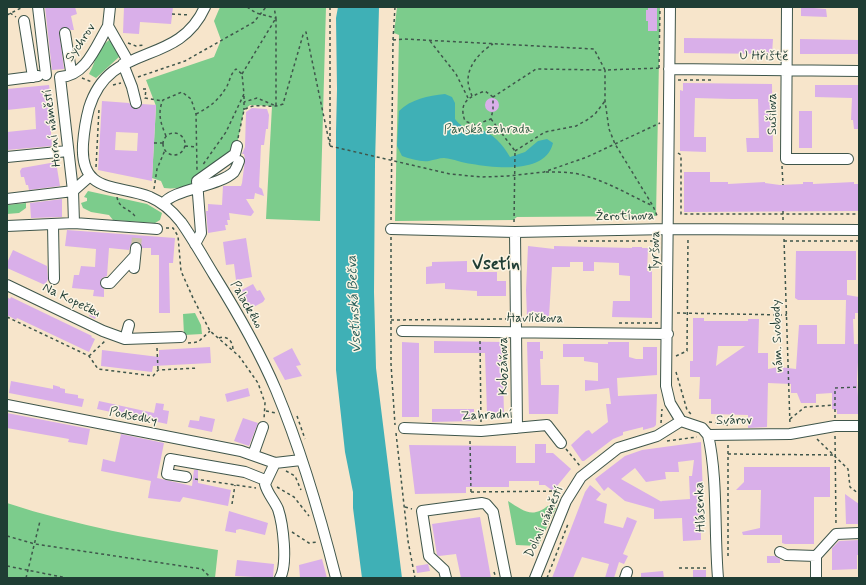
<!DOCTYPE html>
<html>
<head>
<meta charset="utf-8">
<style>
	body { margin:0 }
	#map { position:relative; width:866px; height:585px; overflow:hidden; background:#f7e5cb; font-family:Mynerve,sans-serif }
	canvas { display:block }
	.frame { position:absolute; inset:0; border:8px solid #1f3d34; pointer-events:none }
</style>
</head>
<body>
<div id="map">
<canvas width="866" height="585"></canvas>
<div class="frame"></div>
</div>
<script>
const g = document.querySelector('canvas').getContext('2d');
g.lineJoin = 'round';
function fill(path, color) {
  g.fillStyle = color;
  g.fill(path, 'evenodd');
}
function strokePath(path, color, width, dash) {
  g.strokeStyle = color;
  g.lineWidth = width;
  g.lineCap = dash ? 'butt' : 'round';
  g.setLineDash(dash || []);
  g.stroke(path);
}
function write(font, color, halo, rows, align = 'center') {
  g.font = font + ' Mynerve,sans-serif';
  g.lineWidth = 3;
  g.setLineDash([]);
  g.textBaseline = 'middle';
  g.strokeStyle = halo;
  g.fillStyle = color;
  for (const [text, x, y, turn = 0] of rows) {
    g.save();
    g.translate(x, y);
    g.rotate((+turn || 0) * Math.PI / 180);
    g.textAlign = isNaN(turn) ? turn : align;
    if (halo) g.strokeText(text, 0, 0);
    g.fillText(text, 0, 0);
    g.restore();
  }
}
fill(new Path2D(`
	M220 7H326L320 221 266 219 272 106 250 105 244 110 235 154C214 169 192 192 164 188L161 181 152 178 156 106 146 80 214 57 221 40 214 21Z
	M397 7H660L656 216 517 217 513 220 395 221 399 35 394 33Z
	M109 40 115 44 119 57 96 78 89 74C98 58 94 52 109 40Z
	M88 191 147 204 162 213 160 220 155 223 113 220 109 215 91 212 83 208 81 203 87 201V198L84 197Z
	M26 203V208L19 213 7 214V205Z
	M195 313 201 325 202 334 184 335 183 314Z
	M508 501C524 511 532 519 549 505L556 508 538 546 516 545Z
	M7 503C77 526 146 538 218 550L215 578H7Z`), '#7ccc8c');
fill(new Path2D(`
	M338 7H379L375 164 374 292 376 368 402 578H362L353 508V492L345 452 336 370V132L337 89 336 18Z
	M445 94 452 97 455 103V119C463 129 465 126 477 129 493 132 503 145 510 157L525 152 538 141 547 139 553 143C546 174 496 168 472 164 462 163 454 159 444 158 439 158 434 160 429 161 420 162 411 159 402 156L397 146 399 111C411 99 428 96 445 94Z`), '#3fb0b6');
fill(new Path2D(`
	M45 7H75L77 14 71 16 74 30H71L64 27 59 31 64 69 52 70Z
	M124 7H173L171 24 140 22 139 34 123 33Z
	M648 7H657V31H648V21H646V10H648Z
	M801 7 826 9 827 17 801 16Z
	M684 38 773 39 772 54 684 53Z
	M800 39 859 40V54H800Z
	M683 83 772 84 773 152H747L746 138H759L758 99H732L695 98 694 137H706V152L680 151V90L683 91Z
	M49 85 52 106H49L52 146 7 150V132L36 129 35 107 7 110V89Z
	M815 85H859V129H854L853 120H851L852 98 815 97Z
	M485 105a7 7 0 1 1 14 0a7 7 0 1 1-14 0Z
	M102 101 129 103 135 109 140 108 142 104 156 105 152 181 98 170ZM116 132 138 133 137 151 115 150Z
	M252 108 267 109 269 115 268 129H266L264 145H261L259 187 262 189 264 196 255 193 254 199H246L254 212 251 216 229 213 230 220H227L228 225H225L226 230 208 233 206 211H208V204L222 205 223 186H241L242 183 245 160 244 154H242L245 147 246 112Z
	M799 111H812V148H799Z
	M56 162 60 186 29 190 28 185H26L24 177H21L20 171 22 168Z
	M684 172H710V182H728V184L765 182V183L780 185 803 184V182H813V184L854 182V184H859V211L684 212Z
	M62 199V217L31 218 30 203Z
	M67 230 175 238 173 263H169L170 313H159V255H151V248H142L140 243 137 242 131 244 129 250 109 248 107 276 102 278 100 283 104 289V297L93 296 94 290 72 288 74 275H79L81 266 95 267 96 249 65 246Z
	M246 238 252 277 236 280 234 264 226 265 223 242Z
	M528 246 554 249V246L632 248V247H642V248H648L647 271H652V318L612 317 613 301H630V276L619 275V263L594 262V271H583V262H570V267H552L549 317H527L526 290Z
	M13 250 47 266 48 279 45 285 7 268V263Z
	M796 251H856V280H847V295L859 297V313H855V319H853L854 344H859L857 380 859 414H837V410L832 409V393L816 394V403H801L797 393H791V384L768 383 767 427 748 428V415L711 414V399H699L700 377H690V361H693V318H704V321H748V319H759L758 353H768V369L779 367 796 369 799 325H817V344H845L846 300H798L795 298ZM718 346H745L716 366Z
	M467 261V272H497V281H506V296H477V291L445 289V283L426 284V267L432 266V262Z
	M253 284 257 291 260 290 265 299 263 302 246 311 237 297 240 295 238 292Z
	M7 297 10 299 11 297 92 336 91 337 95 339 89 352 17 318 16 320 7 315Z
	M93 308 99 311 95 319 89 316Z
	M434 341 502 342 504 413H487L485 353H434Z
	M402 342 419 343V417H402Z
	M527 342H540V351H543V359H540L541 385H559L558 414H529Z
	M608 342H629V357L636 359H643V347H657V375L617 378 618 396 657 394 656 425 654 427 643 430V427L623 432V435L613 439 584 461H582L571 445 586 431 589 430 592 434 608 422 606 404H611L609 388 585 391V380L598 381V363L584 361V357H563V344H608Z
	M210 347 211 363 153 366 152 372 101 366 102 350 159 357V350Z
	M292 348 301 365 296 366 302 376 285 380 273 358Z
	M11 381 53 389V385L60 387V388L65 389V393L78 395V398L84 399 82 407 9 393Z
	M248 388 250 396 227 402 225 394Z
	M99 401 154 413 156 403 164 404 163 410 169 411 167 424 97 409Z
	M432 409H474V421L432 422Z
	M7 413 90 429 87 445 68 442 69 439 7 428Z
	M200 416 215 419 212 432 188 427 190 420 199 421Z
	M243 418 258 423 249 446 234 441Z
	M121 434 164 443 157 478 192 486 194 470H198V483L231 490 228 506 183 497 180 502 148 498 151 481 101 471 103 459 115 462Z
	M701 442 703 495H700L701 540 683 541 682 518 654 519V509L625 501 608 487 604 491 595 479 625 456 642 450ZM694 460 692 476H689L690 499 661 501 662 502 621 479 635 468 646 482 666 479 665 472H679L678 462Z
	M535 444H546V453H553L571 469 553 491 545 485H539V481H509V487H466V493L415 494 409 445 516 446V463H535Z
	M744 467H830V497H814V544H785L782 543V535H743L742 532 760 528 761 490H736L744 482Z
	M590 485 601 494 596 500 607 504 604 523 623 528 627 517 637 521 623 554 628 556 624 564 619 562 614 578H605L609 564 582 557 573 578H552L585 492Z
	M845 494 859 504V524H846Z
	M229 511 268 523 265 535 240 529 236 530V533L225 531Z
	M480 517 491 578H461L456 554 439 556 437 555 432 524Z
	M859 540V555H857V569L832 570V548L839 541Z
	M767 556H775L780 559V563H767Z
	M322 559 327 578H300L299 565Z
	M237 560 274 564 273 578 235 576Z
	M428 564 430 571 417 573 416 566Z
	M693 570H706V578H693Z
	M663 571 664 578H641V573Z`), '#d9afe9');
strokePath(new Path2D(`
	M136 248 137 236`), '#ccc3ad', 10, [10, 5]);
const minor = new Path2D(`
	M38 7 46 75
	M205 7C177 69 110 40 89 108 86 119 84 131 83 144 80 194 116 184 150 197 162 202 173 212 181 222 193 239 203 257 214 275 237 312 259 350 276 390 301 450 320 515 336 578
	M670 7 666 386 670 403 681 421
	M787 7 786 159H848
	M24 21 33 77
	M108 26 110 7
	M65 33 71 71
	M128 61 108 26C96 46 86 76 60 77L73 191 74 223 157 229
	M123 64 132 87 136 103
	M669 69 859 71
	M7 80 38 76
	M7 157 68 151
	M73 191 90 176
	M7 199 73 191
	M163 204C173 189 218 187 234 172 236 169 238 164 239 161
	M53 225 54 279
	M7 226 74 223
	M391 229 515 232 669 229 859 230
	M515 232 517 428
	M195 244 201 233 197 181 235 154 237 146
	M134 268 136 248
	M106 283H110L134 257
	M7 285 103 331 125 339 181 337
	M402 331 668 334
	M125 339 129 325
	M7 405 241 451 275 463 301 460
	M681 421 702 428 708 435 790 434 835 426H859
	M404 428 481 431 547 425 561 443
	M708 435C718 478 714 532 718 578
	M253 455 263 427
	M275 463 265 484C267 493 274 500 278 509 283 524 288 564 280 578
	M186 477 167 474 170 459 245 472 265 480
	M780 552 786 555 816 556
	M816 556 836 534 859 533
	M446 578 444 570 429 556 422 511 482 503 486 504 493 512 506 578
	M535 578 566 501 581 477 618 448 657 436 681 421
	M625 578 627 572
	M816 578V556`);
strokePath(minor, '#3f564b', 12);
strokePath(new Path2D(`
	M247 7 256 13 276 18 274 7
	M10 13 16 17
	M172 14 190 15
	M7 15 23 7
	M393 40 404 39 594 49 605 70 661 68
	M430 41 456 74 468 98
	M128 43 136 46 144 45
	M659 68 660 7
	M242 74 276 18V106L257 98 244 102
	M138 77 185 61 254 22 266 7
	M82 78 92 82
	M678 80H714
	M113 85 121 83
	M143 89H146L145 98 163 101
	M244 96V110
	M472 96C470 91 468 85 468 80 468 65 481 51 493 44
	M493 97 485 91C469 97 458 102 465 121L475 125 491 119 493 109V97L536 69 605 70V101L609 129 615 144 653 206 658 218
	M196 114C210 107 219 100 227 86 230 80 231 73 236 69L242 74 244 94 226 132 202 166
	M491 119 515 151 514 223
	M163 144a11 11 0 1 1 22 0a11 11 0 1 1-22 0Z
	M166 136C161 124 157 113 163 100L182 92 191 99 196 114 197 170
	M238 138 244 110C256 101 270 110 283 104L303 35 306 32 330 146
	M330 142V7
	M154 143H163
	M185 146 196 147
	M330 146 450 174 482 177 508 176 544 172 587 157 660 123
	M515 151 545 132 576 126 587 120 595 114 605 101
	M678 153 681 155V214H859
	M782 166 783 185
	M96 167 99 109
	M546 172C555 172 564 172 573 173 602 178 627 194 653 206
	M154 189 157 169 165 150
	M117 197C119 210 131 208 136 218
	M783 211V220
	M391 220 393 40 395 7
	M166 228H173L178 236 181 271 193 298 210 331 239 356 258 383 265 403 264 419
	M391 237V364L395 425
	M784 239 790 425
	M578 241H658
	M784 241H859
	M677 313 787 315
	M7 317 89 356 98 369 153 376 158 370 198 368
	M391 320 507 319
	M619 323H658
	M219 338C228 335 233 342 233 350
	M480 341 481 423
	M188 343 198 342 210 331
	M157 348 158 370
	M89 356 105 341
	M676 356 687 351 688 238
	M676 372 687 410 691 414
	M266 411 276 413
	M297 416 305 439
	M835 418V388L859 387
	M790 419 805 407 835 405
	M709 422 727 424V426
	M661 423 662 409
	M396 433 408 541 415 578
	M835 436 836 526
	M817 439 848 469 850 487 859 494
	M470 441 471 493
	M667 441 697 437
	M566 449 580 466
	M728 454 835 455
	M286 471 295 476 301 490
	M195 479 256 488
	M277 487 294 497 309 516
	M471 492 561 491
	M232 504 235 485
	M405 507 412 509
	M292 532 309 543 317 542
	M7 536 35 544 202 569 210 577
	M728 556V444
	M7 566 67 578
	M679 568H707
	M494 572 496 578
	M26 578 40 521
	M210 578H214
	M547 578 568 524`), '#3f564b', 1.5, [3, 3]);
strokePath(minor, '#fff', 10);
write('13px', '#1f3d34', '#fcf5e5', [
	["Sychrov",81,43,-56],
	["U Hřiště",764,57,1],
	["Sušilova",773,114,-90],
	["Horní náměstí",53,128,-97],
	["Žerotínova",625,217,-1],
	["Tyršova",656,251,-89],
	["Na Kopečku",71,301,26],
	["Palackého",246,305,60],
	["Havlíčkova",535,319,1],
	["nám. Svobody",778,336,-92],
	["Kobzáňova",504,366,-90],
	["Zahradní",487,416,-2],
	["Podsedky",133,417,11],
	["Svárov",734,421],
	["Hlásenka",701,507,-92],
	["Dolní náměstí",545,522,-66]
]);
write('13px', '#36614a', '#fcf5e5', [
	["Panská zahrada",488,130]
]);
write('italic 14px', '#29605b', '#fcf5e5', [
	["Vsetínská Bečva",355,304,-93]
]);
write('bold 17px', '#1f3d34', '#fcf5e5', [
	["Vsetín",496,265]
]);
</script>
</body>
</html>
